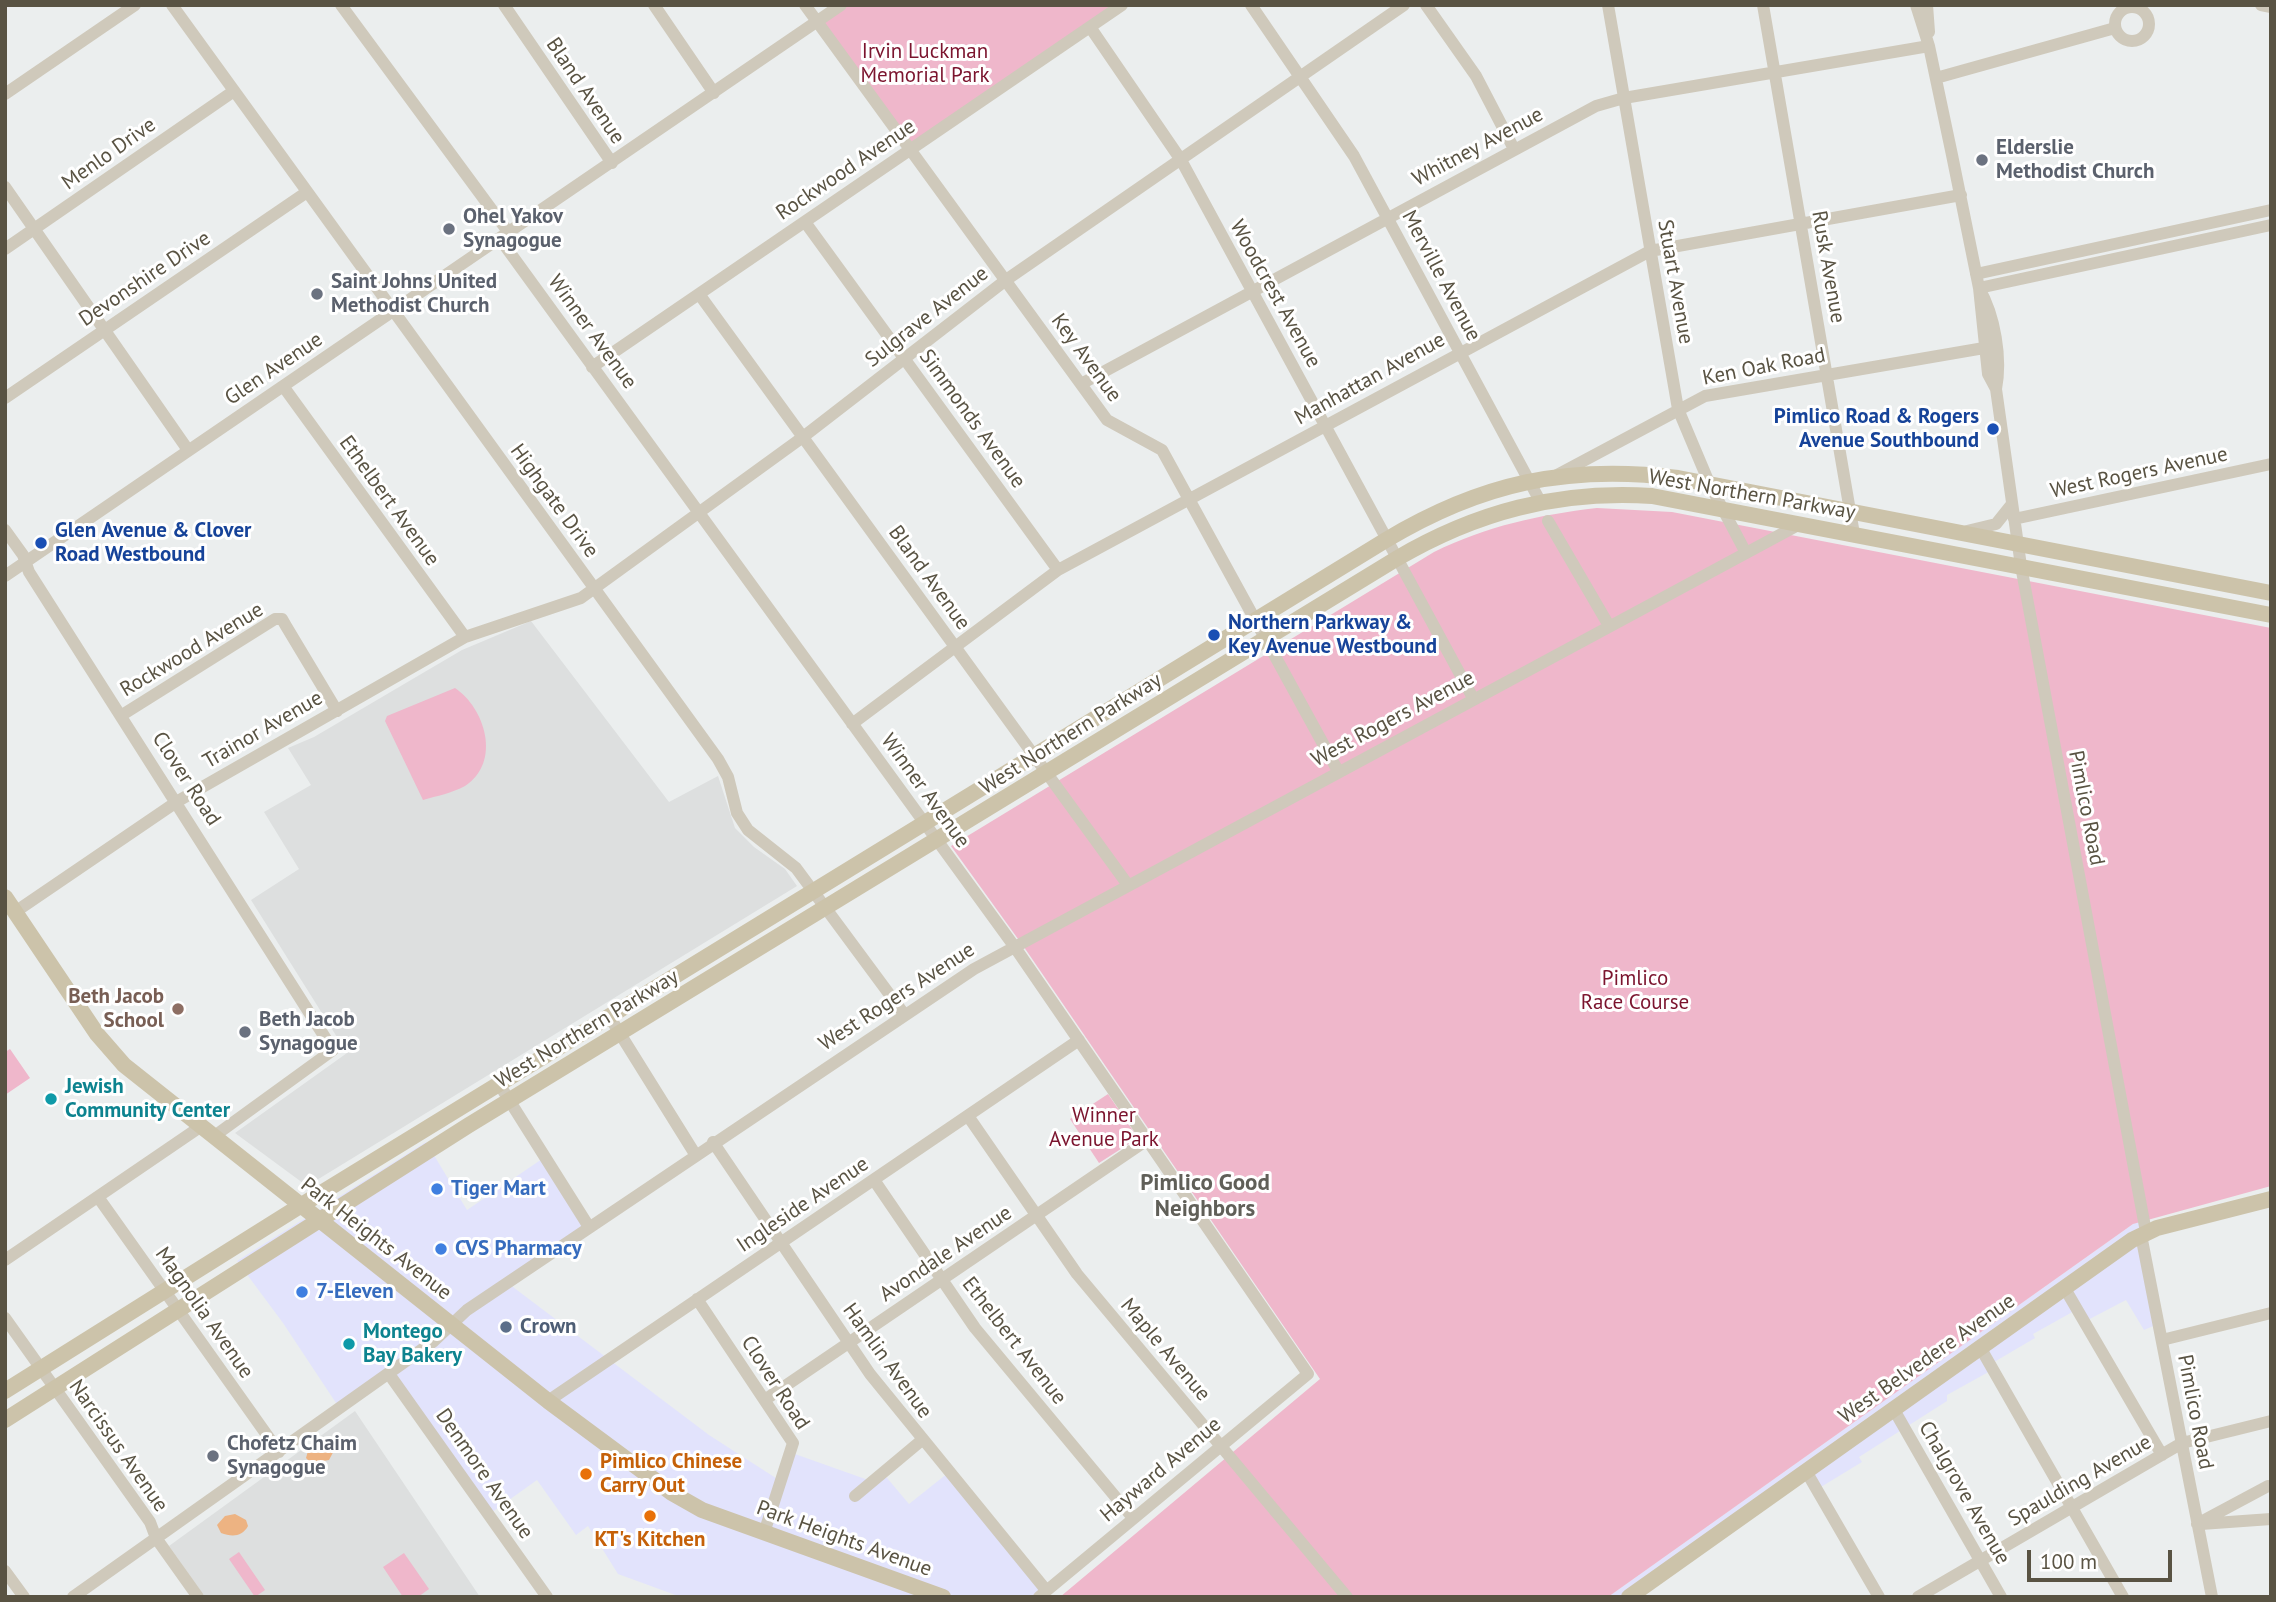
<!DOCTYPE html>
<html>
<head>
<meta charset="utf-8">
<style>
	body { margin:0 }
	#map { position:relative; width:2276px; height:1602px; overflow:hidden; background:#ebeeee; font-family:"PT Sans",sans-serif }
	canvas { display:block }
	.frame { position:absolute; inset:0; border:7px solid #595343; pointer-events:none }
	.scale { position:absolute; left:2027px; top:1550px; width:145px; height:32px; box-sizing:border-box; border:4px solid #595343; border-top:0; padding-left:9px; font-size:21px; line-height:24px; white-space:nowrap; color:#595343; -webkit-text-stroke:5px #fff; paint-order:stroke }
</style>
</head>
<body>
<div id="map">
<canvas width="2276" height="1602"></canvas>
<div class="frame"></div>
<div class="scale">100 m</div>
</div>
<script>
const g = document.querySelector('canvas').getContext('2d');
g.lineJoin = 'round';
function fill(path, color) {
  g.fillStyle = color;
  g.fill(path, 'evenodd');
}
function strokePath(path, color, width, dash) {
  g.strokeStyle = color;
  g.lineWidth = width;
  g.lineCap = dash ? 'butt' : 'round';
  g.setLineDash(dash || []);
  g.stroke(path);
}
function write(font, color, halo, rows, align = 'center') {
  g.font = font + ' "PT Sans",sans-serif';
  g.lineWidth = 6;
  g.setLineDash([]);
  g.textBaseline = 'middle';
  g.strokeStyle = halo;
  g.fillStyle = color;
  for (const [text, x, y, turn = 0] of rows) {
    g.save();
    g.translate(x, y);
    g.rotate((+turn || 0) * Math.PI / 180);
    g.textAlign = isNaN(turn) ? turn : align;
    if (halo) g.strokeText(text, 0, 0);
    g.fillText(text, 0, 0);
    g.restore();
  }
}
fill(new Path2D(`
	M426 1142 467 1210 545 1157 588 1230 509 1284 709 1435 782 1482 792 1453 871 1481 882 1472 909 1504 948 1473 1047 1597H681L618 1574 588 1526 576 1535 537 1480 488 1515 388 1375 340 1409 283 1323 237 1261Z
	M2142 1220 2158 1324 2144 1330 2126 1300 2084 1322 2076 1310 2033 1334 2035 1338 1989 1365 1992 1370 1947 1395V1401L1859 1457 1862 1462 1816 1490 1805 1472 1629 1597H1608L2133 1224Z`), '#e2e3fc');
fill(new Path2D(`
	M531 621 669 802 718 776 735 828 754 847 785 869 797 886 307 1186 235 1133 347 1053 251 900 299 869 264 812 311 785 288 748 314 737 462 650Z
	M355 1411 480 1597H205L169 1546Z`), '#dddfdf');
fill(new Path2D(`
	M849 5H1114L911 145 823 23Z
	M1597 508 1672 512 2271 628V1186L2133 1224 1608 1597H1060L1320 1379 1026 950 951 846 1434 552C1487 526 1538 515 1597 508Z
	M455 688C485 708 502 762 465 786 452 793 437 796 423 800L385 721 387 716Z
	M10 1049 30 1078 5 1095V1052Z
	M1108 1094 1138 1138 1099 1163 1070 1119Z
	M239 1552 265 1590 255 1597 229 1559Z
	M404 1553 429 1589 418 1597H403L383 1567Z`), '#efb7cb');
fill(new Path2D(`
	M333 1438H336L338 1443 329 1460 311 1463 306 1458 308 1451Z
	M235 1514 246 1520 248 1526C242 1537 232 1537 221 1533L217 1525 225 1516Z`), '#edb382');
strokePath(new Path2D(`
	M172 5 718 759 728 777 737 813 748 830 796 868 904 1014
	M341 5 509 233
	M504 5 612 163
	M654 5 714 93
	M805 5 1107 420 1162 450 1338 771
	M1251 5 1354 156 1540 501
	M1426 5 1476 76 1514 149
	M1608 5 1678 409 1710 485 1746 553
	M1763 5 1854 534
	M1916 5 1929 46 1952 155 1979 288 1988 374 1996 389 2021 566 2146 1232
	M1927 5 1929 32
	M2261 5 2271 7
	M2115 24a17 17 0 1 1 34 0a17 17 0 1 1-34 0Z
	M1090 27 1181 160 1473 698
	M1936 78 2115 28
	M5 94 135 5
	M5 187 188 450
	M805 222 1058 570
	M500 239 1014 946 1308 1374 1039 1597
	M5 249 234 91
	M1976 274 2271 210
	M1979 288 2271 225
	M1979 288C1995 316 2002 358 1996 389
	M699 294 1128 885
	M592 367 1122 5
	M1081 384 1596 106 1624 98 1929 46
	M283 386 465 637
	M5 398 307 192
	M1557 475 1705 396 1984 348 1994 339
	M2014 519 2271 464
	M1548 521 1608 624
	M5 530 23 555 29 572 333 1050 213 1137
	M1967 531 1996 524 2012 504
	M5 576 841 5
	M122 715 275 619H282L286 626 337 711
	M852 724 1058 570 1650 251 1961 195
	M15 912 178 801 465 637 581 598 803 437 1006 280 1404 5
	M609 1016 695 1154
	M499 1084 589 1227
	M968 1116 1077 1274 1347 1597
	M713 1142 870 1374 1046 1590
	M874 1180 975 1328 1133 1518
	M98 1197 279 1452
	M2141 1235 2212 1597
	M5 1260 200 1127
	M2064 1287 2162 1455
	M697 1299 793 1443 764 1533
	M5 1318 150 1522 156 1538 198 1597
	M2162 1340 2271 1313
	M1980 1347 2123 1597
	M389 1374 547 1597
	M766 1399 1147 1140
	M548 1401 1079 1040
	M1893 1408 2001 1597
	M1806 1471 1879 1597
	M855 1496 922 1440
	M2197 1524 2268 1486
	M2201 1524 2271 1519
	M5 1571 24 1597
	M73 1597 434 1341 467 1310 974 969 1800 524
	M1918 1597 2182 1443 2271 1421`), '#cfc9bb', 12);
strokePath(new Path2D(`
	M5 897 97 1034 124 1065 548 1401 672 1493 702 1510 943 1597
	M5 1391 300 1206 1386 540C1481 483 1568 464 1678 478L2271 593
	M5 1420 469 1125 1396 559C1476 512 1558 490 1652 496L2271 615
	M1629 1597 2132 1240 2157 1228 2271 1199`), '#ccc3aa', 16);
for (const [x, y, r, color] of [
	[1982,160,7,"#6b7280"],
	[449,229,7,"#6b7280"],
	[317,294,7,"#6b7280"],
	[1993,429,7,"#1a4fb4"],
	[41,543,7,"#1a4fb4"],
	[1214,635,7,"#1a4fb4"],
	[178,1009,7,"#8d6e63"],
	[245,1032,7,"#6b7280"],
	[51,1099,7,"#0f9aa8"],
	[437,1189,7,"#3f7fe0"],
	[441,1249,7,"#3f7fe0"],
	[302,1292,7,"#3f7fe0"],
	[506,1327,7,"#5c6f8a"],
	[349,1344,7,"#0f9aa8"],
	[213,1456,7,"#6b7280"],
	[586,1474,7,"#e8710a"],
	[650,1516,7,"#e8710a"]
]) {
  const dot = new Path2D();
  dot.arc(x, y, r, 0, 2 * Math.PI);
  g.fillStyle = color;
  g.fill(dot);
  strokePath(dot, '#fff', 2.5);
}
write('21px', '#7b142e', '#fff', [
	["Irvin Luckman",925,52],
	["Memorial Park",925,76],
	["Pimlico",1635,979],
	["Race Course",1635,1003],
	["Winner",1104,1116],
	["Avenue Park",1104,1140]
]);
write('21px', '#595343', '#fff', [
	["Bland Avenue",585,91,56],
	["Whitney Avenue",1478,147,-28],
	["Menlo Drive",109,154,-35],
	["Rockwood Avenue",846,170,-34],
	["Rusk Avenue",1828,267,80],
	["Merville Avenue",1441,276,62],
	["Devonshire Drive",145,279,-34],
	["Stuart Avenue",1675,282,80],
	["Woodcrest Avenue",1275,294,61],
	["Sulgrave Avenue",927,317,-38],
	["Winner Avenue",592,332,54],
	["Key Avenue",1086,358,54],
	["Ken Oak Road",1764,367,-11],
	["Glen Avenue",274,369,-34],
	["Manhattan Avenue",1370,379,-29],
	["Simmonds Avenue",972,419,54],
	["West Rogers Avenue",2139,473,-12],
	["West Northern Parkway",1752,495,10],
	["Ethelbert Avenue",389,501,54],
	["Highgate Drive",554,501,54],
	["Bland Avenue",929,578,54],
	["Rockwood Avenue",192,650,-31],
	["West Rogers Avenue",1393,719,-28],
	["Trainor Avenue",263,730,-30],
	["West Northern Parkway",1071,734,-32],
	["Clover Road",186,779,57],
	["Winner Avenue",925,791,54],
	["Pimlico Road",2086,808,79],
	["West Rogers Avenue",897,997,-33],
	["West Northern Parkway",587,1029,-31],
	["Ingleside Avenue",803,1205,-34],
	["Park Heights Avenue",376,1239,38],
	["Avondale Avenue",946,1254,-34],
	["Magnolia Avenue",204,1313,55],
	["Ethelbert Avenue",1014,1341,52],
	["Maple Avenue",1165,1350,50],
	["West Belvedere Avenue",1927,1359,-35],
	["Hamlin Avenue",887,1361,54],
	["Clover Road",775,1383,57],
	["Pimlico Road",2195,1412,79],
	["Narcissus Avenue",118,1446,55],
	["Hayward Avenue",1161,1470,-40],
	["Denmore Avenue",484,1474,55],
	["Spaulding Avenue",2080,1481,-30],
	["Chalgrove Avenue",1964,1493,60],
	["Park Heights Avenue",844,1539,20]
]);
write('bold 21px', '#5b616d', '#fff', [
	["Elderslie",1996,148],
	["Methodist Church",1996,172],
	["Ohel Yakov",463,217],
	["Synagogue",463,241],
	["Saint Johns United",331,282],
	["Methodist Church",331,306],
	["Beth Jacob",259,1020],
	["Synagogue",259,1044],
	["Chofetz Chaim",227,1444],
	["Synagogue",227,1468]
], 'left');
write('bold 21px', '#164399', '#fff', [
	["Pimlico Road & Rogers",1979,417,"right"],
	["Avenue Southbound",1979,441,"right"],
	["Glen Avenue & Clover",55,531],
	["Road Westbound",55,555],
	["Northern Parkway &",1228,623],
	["Key Avenue Westbound",1228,647]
], 'left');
write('bold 21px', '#785e54', '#fff', [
	["Beth Jacob",164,997],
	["School",164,1021]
], 'right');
write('bold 21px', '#0d838f', '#fff', [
	["Jewish",65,1087],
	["Community Center",65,1111],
	["Montego",363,1332],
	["Bay Bakery",363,1356]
], 'left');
write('bold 21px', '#366cbe', '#fff', [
	["Tiger Mart",451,1189],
	["CVS Pharmacy",455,1249],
	["7-Eleven",316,1292]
], 'left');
write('bold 21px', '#4e5e75', '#fff', [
	["Crown",520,1327]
], 'left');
write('bold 21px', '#c56008', '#fff', [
	["Pimlico Chinese",600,1462],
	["Carry Out",600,1486],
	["KT's Kitchen",650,1540,"center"]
], 'left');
write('bold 23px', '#605f58', '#fff', [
	["Pimlico Good",1205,1183],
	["Neighbors",1205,1209]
]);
</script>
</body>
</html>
